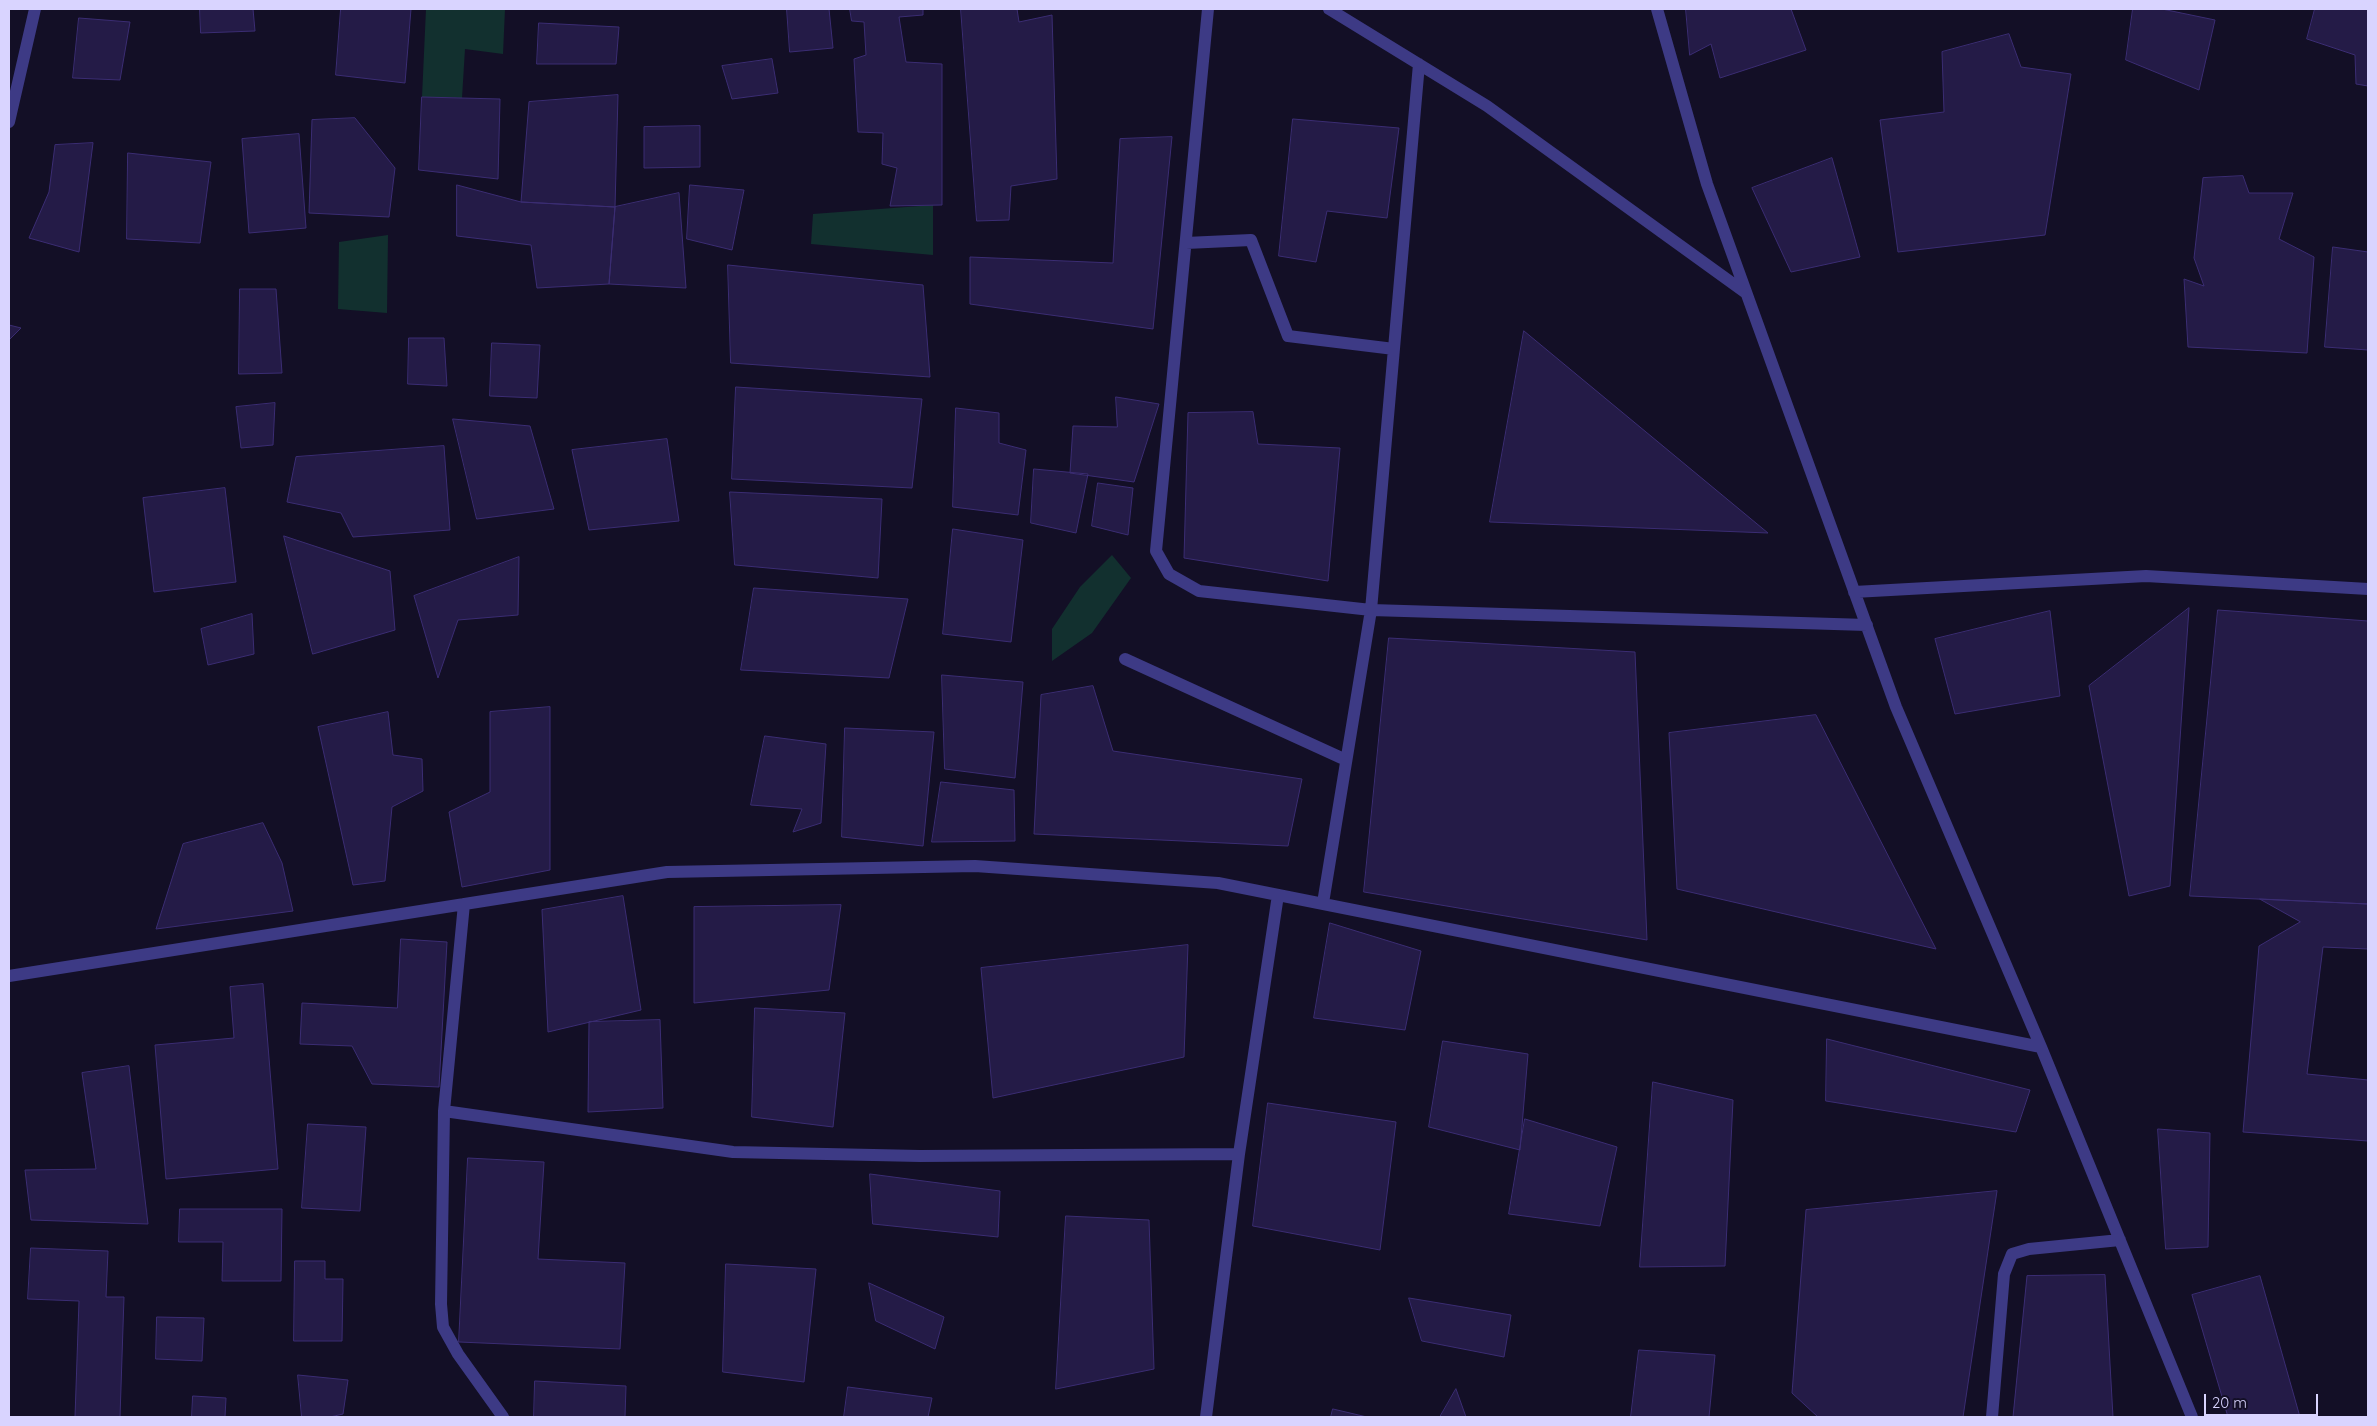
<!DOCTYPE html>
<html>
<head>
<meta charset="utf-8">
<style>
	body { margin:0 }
	#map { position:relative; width:2377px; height:1426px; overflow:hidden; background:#130f26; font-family:Quicksand,sans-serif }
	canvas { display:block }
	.frame { position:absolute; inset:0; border:10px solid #d9d4ff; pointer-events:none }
	.scale { position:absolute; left:2204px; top:1394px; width:114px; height:22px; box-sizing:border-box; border:2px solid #d9d4ff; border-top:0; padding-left:6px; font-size:15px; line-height:18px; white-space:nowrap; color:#d9d4ff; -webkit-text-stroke:4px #130f26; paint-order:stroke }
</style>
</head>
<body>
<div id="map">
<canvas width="2377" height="1426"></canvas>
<div class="frame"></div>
<div class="scale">20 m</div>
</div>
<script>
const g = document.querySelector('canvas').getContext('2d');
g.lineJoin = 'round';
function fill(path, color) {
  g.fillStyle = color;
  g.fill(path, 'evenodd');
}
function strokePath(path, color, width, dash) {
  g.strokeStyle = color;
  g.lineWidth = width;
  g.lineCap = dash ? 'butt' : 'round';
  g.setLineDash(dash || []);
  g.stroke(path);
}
fill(new Path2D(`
	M426 9H505L503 54 465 49 462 98 422 97Z
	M933 205V255L811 244 813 214Z
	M388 235 387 313 338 309 339 242Z
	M1112 555 1131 578 1092 633 1052 661V629L1080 587Z`), '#12302f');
const building = new Path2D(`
	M200 9H253L255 31 201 33Z
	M341 9H411L405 83 336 75Z
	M787 9H829L833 48 790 52Z
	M850 9H923V15L899 17 906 62 942 64V205L890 206 897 168 882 164 883 133 858 132 854 59 866 55 864 22 852 21Z
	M961 9H1017L1019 22 1052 15 1057 179 1011 186 1009 220 977 221Z
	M1686 9H1791L1806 50 1720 78 1711 44 1690 55Z
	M2133 9H2162L2215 20 2199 90 2126 60Z
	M2315 9H2368V86L2356 84 2355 55 2307 39Z
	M79 18 130 22 120 80 73 78Z
	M539 23 619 27 616 64H537Z
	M2009 34 2021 67 2071 74 2045 235 1898 252 1880 120 1944 112 1942 52Z
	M772 59 778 93 732 99 722 66Z
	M618 95 615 207 521 202 529 102Z
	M422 97 500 99 498 179 419 170Z
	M355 118 395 168 389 217 309 213 312 120Z
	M1293 119 1399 128 1387 218 1327 211 1316 262 1279 256Z
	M700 126V167L644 168V127Z
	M299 134 306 228 249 233 242 139Z
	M1172 137 1153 329 970 304V257L1113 263 1120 139Z
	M93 143 79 252 29 238 49 192 55 145Z
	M128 153 211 162 200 243 127 239Z
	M1832 158 1860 257 1791 272 1752 188Z
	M2243 176 2249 193H2293L2279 239 2314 257 2307 353 2188 347 2184 279 2204 286 2194 258 2203 178Z
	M457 185 521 202 615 207 609 284 537 288 531 245 457 236Z
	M690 185 744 190 732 250 687 239Z
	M679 193 686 288 609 284 615 207Z
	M2333 247 2368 252V350L2325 347Z
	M728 265 923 285 930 377 731 363Z
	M240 289H276L282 373 239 374Z
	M9 325 21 328 9 340Z
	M1524 331 1768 533 1490 522Z
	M409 338H444L447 386 408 384Z
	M492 343 540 345 537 398 490 396Z
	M736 387 922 399 912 488 732 479Z
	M1116 397 1159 404 1134 482 1070 473 1073 426 1117 427Z
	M275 403 273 445 241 448 236 407Z
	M956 408 999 413V443L1026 450 1018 515 953 507Z
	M1253 412 1258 444 1340 448 1328 581 1184 558 1188 413Z
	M453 419 530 426 554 509 477 519Z
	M667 439 679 521 589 530 572 450Z
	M444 446 450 530 353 537 341 513 287 502 296 457Z
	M1034 469 1088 474 1076 533 1031 523Z
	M1098 483 1133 488 1128 535 1092 526Z
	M225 488 236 582 154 592 143 498Z
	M730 492 882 499 878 578 735 565Z
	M953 529 1023 540 1011 642 943 634Z
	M284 536 390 571 395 630 313 654Z
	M519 557 518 615 458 620 438 678 414 596Z
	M754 588 908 599 889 678 741 670Z
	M2189 608 2170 886 2129 896 2089 686Z
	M2218 610 2368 621V904L2190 896Z
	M2050 611 2060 696 1955 714 1935 639Z
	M252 614 254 654 208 665 201 629Z
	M1389 638 1635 652 1647 940 1364 892Z
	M942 675 1023 682 1015 778 945 769Z
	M1093 686 1113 751 1302 779 1288 846 1034 834 1041 695Z
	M550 707V870L462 887 449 812 490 792V712Z
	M388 712 393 755 422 759 423 791 392 807 385 881 353 885 318 727Z
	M1816 715 1936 949 1677 889 1669 733Z
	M845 728 934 732 923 846 842 837Z
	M765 736 826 744 821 823 793 832 802 809 751 805Z
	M941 782 1014 790 1015 841 932 842Z
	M263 823 282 863 293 911 156 929 183 844Z
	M623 896 641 1010 548 1032 542 910Z
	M2260 899 2368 904V949L2323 947 2307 1074 2368 1080V1141L2243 1132 2259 946 2300 922Z
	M841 905 829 990 694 1003V907Z
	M1330 923 1421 951 1405 1030 1314 1018Z
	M401 939 447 942 439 1087 372 1084 352 1046 300 1044 302 1003 397 1008Z
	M1188 945 1184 1057 993 1098 981 968Z
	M263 984 278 1169 166 1179 155 1045 234 1038 230 987Z
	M755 1008 845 1013 833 1127 752 1117Z
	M660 1020 663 1108 588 1112 589 1022Z
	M1827 1039 2030 1090 2016 1132 1826 1101Z
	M1443 1041 1528 1054 1520 1150 1429 1127Z
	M129 1066 148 1224 31 1220 25 1170 96 1169 82 1073Z
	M1653 1082 1733 1100 1725 1266 1640 1267Z
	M1268 1103 1396 1122 1380 1250 1253 1226Z
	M1525 1119 1617 1147 1600 1226 1509 1214Z
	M308 1124 366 1127 360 1211 302 1208Z
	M2158 1129 2210 1133 2208 1247 2166 1249Z
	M468 1158 544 1162 538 1259 625 1263 620 1349 459 1342Z
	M870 1174 1000 1191 998 1237 873 1224Z
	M1997 1191 1963 1417H1818L1792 1393 1806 1210Z
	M180 1209H282L281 1281H222L223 1242H179Z
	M1066 1216 1149 1220 1154 1369 1056 1389Z
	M31 1248 108 1251 106 1297H124L120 1417H75L79 1301 28 1299Z
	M295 1261H325V1279H343L342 1341H294Z
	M726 1264 816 1269 804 1382 723 1372Z
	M2105 1275 2113 1417H2013L2027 1276Z
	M2260 1276 2300 1417H2228L2192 1295Z
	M869 1283 944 1317 935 1349 876 1321Z
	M1409 1298 1511 1315 1504 1357 1422 1341Z
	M157 1317 204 1318 202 1361 156 1359Z
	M1639 1350 1715 1355 1709 1417H1631Z
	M298 1375 348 1380 343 1414 330 1417H302Z
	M535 1381 626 1386 625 1417H534Z
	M848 1387 932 1398 928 1417H844Z
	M1456 1389 1466 1417H1440Z
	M193 1396 226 1398 225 1417H192Z
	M1333 1409 1367 1417H1331Z`);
fill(building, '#241b47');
strokePath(building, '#3b2d73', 1);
strokePath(new Path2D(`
	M1208 9 1156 551 1169 574 1199 591 1371 610 1867 625
	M1329 9 1487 106 1746 293
	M1657 9 1707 184 1896 707 2041 1047 2192 1417
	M9 122 35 9
	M1186 243 1251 240 1288 336 1394 349
	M1854 592 2146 576 2368 589
	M1125 659 1346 760
	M1323 903 1371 610 1419 64
	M464 904 444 1111 441 1304 443 1327 458 1354 503 1417
	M9 976 667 872 975 866 1218 883 2041 1047
	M444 1111 733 1152 920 1156 1239 1154
	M1206 1417 1239 1154 1278 895
	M1992 1417 2004 1274 2012 1254 2029 1249 2120 1240`), '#3d3a85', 12);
</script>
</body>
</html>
